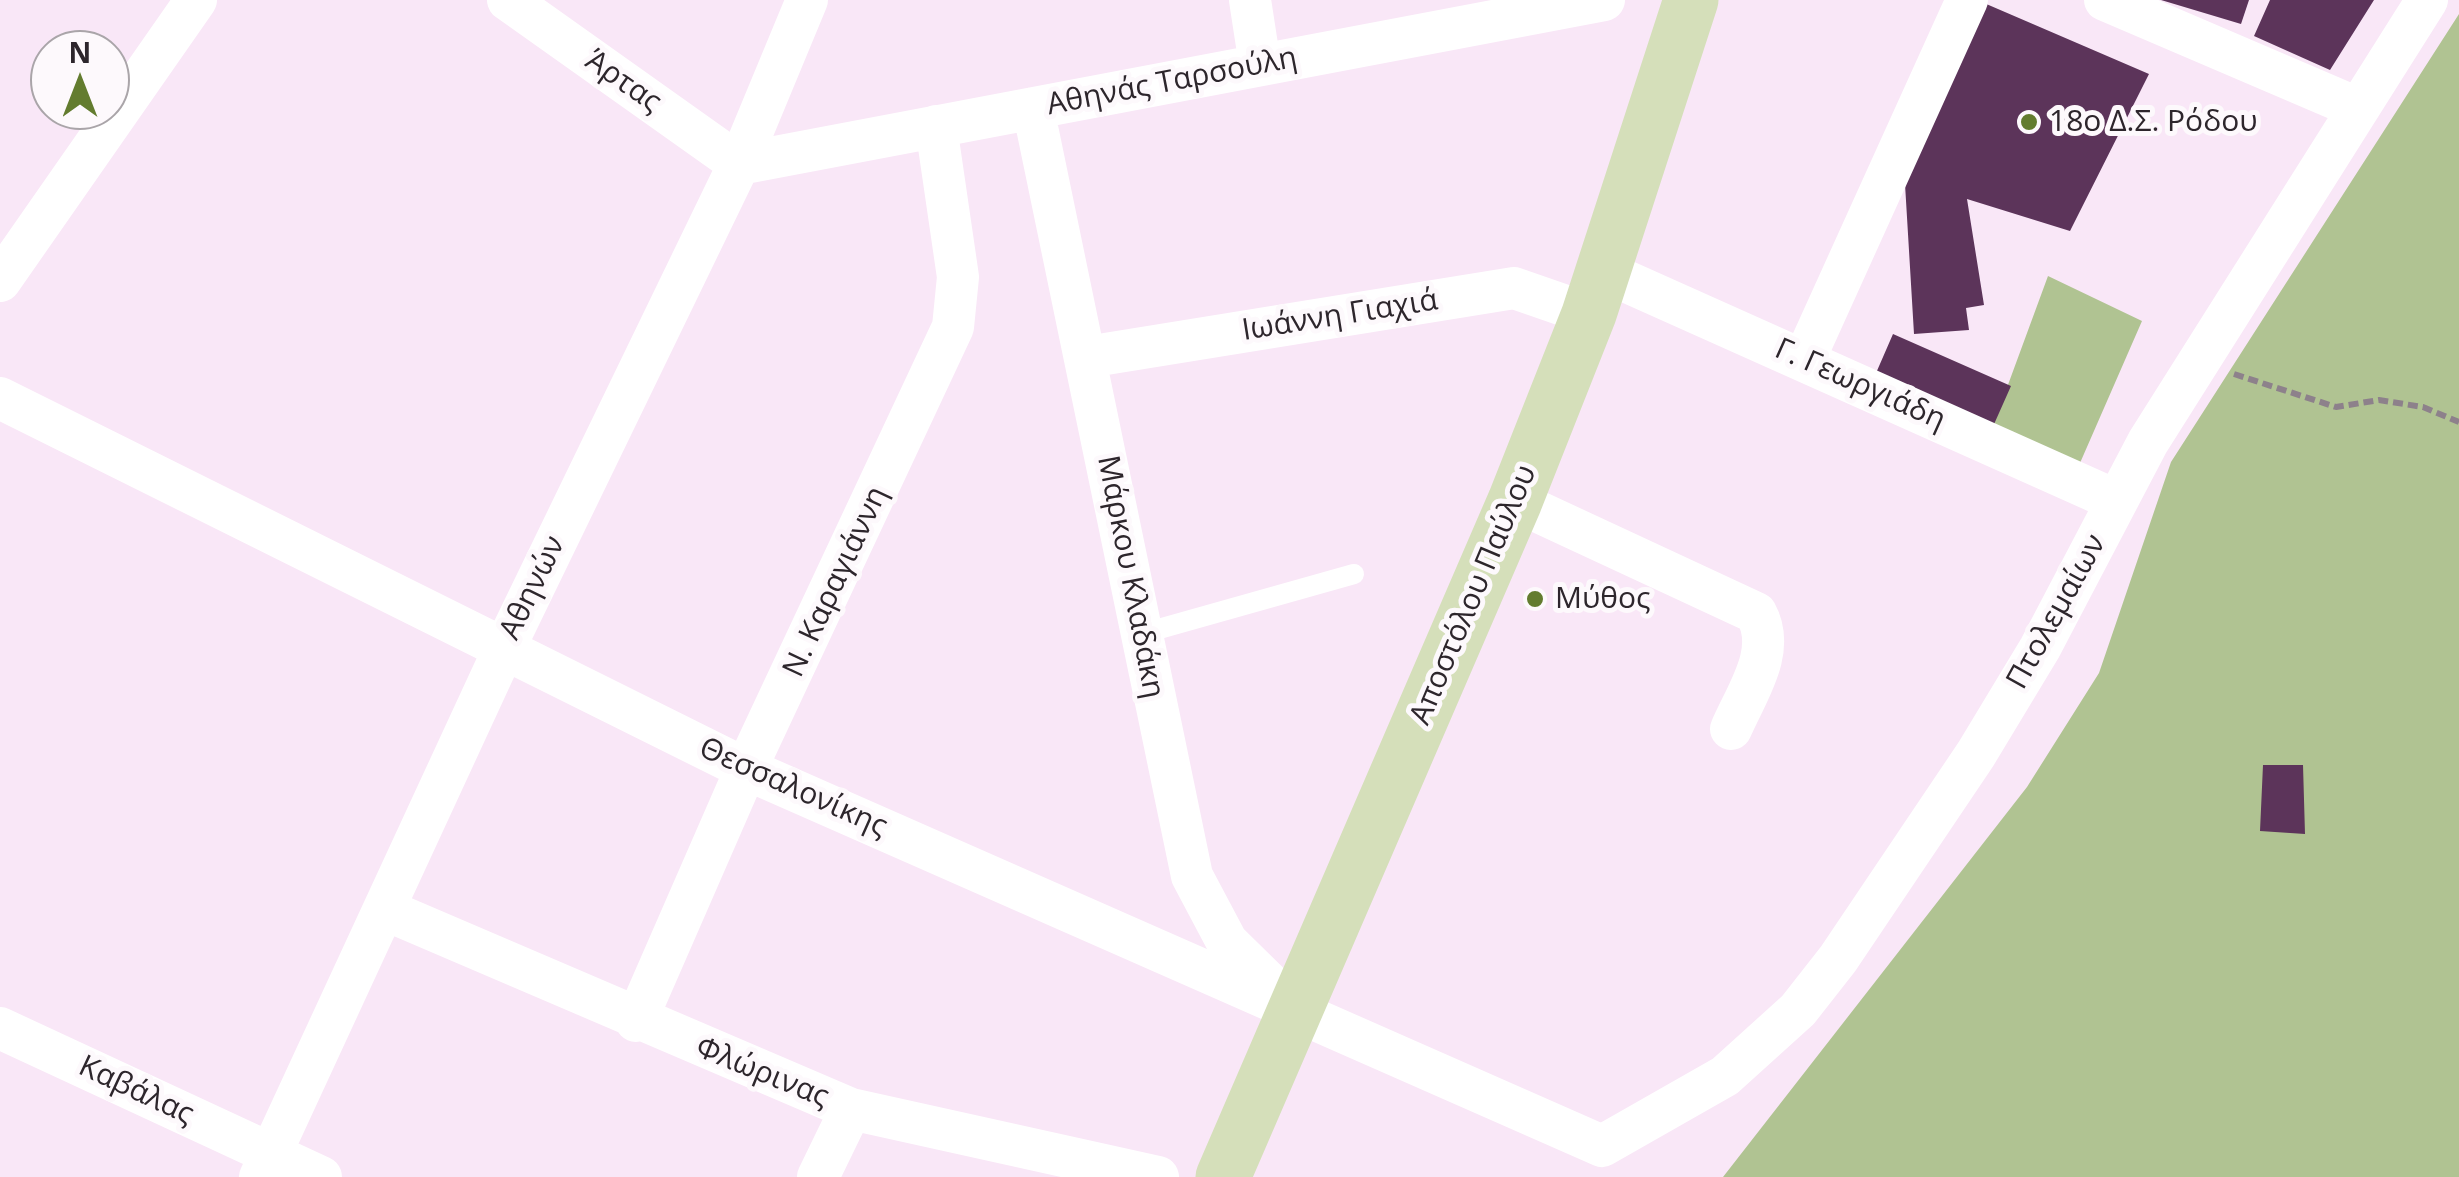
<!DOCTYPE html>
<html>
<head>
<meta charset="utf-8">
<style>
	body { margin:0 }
	#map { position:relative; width:2459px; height:1177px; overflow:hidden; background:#f9e7f7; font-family:"Open Sans",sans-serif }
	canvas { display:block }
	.north { position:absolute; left:30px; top:30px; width:100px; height:100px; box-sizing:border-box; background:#fdf9fc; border:2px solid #aaa5a9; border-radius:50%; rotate:0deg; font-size:28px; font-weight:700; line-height:40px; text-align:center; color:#2d262c }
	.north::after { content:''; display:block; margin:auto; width:35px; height:45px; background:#637c2f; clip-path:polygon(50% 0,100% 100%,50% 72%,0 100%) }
</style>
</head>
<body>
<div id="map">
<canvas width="2459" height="1177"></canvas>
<div class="north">N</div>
</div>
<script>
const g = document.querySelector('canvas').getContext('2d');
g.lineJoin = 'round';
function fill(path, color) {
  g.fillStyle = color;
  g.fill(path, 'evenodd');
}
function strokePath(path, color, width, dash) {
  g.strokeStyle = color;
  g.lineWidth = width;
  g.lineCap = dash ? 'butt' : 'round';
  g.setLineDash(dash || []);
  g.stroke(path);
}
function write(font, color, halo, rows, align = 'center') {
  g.font = font + ' "Open Sans",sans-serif';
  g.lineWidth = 10;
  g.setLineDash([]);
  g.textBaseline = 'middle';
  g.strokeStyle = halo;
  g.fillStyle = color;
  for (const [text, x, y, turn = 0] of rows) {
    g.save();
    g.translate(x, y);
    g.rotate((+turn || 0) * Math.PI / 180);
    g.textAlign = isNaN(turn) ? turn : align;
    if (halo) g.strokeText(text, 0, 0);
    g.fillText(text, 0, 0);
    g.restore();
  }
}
fill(new Path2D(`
	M2459 14V1177H1723L2027 787 2099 673 2171 462Z
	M2048 276 2142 321 2080 463 1991 431Z`), '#b0c392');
fill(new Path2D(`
	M2161 0H2249L2241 24Z
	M2270 0H2374L2330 70 2254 36Z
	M1984 3 2149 74 2070 231 1967 199 1984 305 1966 308 1969 330 1914 334 1905 184Z
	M1893 334 2011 386 1991 431 1873 380Z
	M2263 765H2303L2305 834 2260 831Z`), '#5c345a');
strokePath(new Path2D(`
	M2234 374 2336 407 2379 400 2423 407 2459 422`), '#8d818b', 6, [10, 5]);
strokePath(new Path2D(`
	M1141 634 1354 574`), '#fff', 20);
strokePath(new Path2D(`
	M508 0 739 164 1604 0
	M1250 0 1260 65
	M2105 0 2355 107
	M1033 108 1192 876 1227 942 1280 994
	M1603 271 2117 501
	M0 281 196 0
	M1087 357 1514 288 1589 314
	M1804 360 1967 0
	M0 398 746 769 1602 1146 1725 1076 1798 1010 1838 959 1976 754 2040 648 2148 442 2427 0
	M1515 501 1756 613C1777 651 1747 692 1731 729
	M386 910 851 1109 1158 1177
	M636 1021 746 769 953 327 958 277 936 126
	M0 1028 321 1177
	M260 1177 504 649 739 164 807 0
	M818 1177 851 1109`), '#fff', 42);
strokePath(new Path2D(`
	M1223 1177 1515 501 1589 314 1691 0`), '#d5dfba', 55);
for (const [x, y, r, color] of [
	[2029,122,10,"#637c2f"],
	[1535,599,10,"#637c2f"]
]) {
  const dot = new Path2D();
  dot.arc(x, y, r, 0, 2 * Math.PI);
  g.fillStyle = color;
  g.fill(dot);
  strokePath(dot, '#fdf9fc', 4);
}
write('30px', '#2d262c', '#fdf9fc', [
	["Άρτας",623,82,35],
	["Αθηνάς Ταρσούλη",1172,82,-11],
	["Ιωάννη Γιαχιά",1340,316,-9],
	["Γ. Γεωργιάδη",1860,385,24],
	["Μάρκου Κλαδάκη",1130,577,79],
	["Ν. Καραγιάννη",836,582,-65],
	["Αθηνών",533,588,-64],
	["Αποστόλου Παύλου",1474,595,-67],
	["Πτολεμαίων",2057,612,-61],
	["Θεσσαλονίκης",793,788,24],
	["Φλώρινας",762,1073,22],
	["Καβάλας",136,1091,25]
]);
write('30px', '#2d262c', '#fdf9fc', [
	["18ο Δ.Σ. Ρόδου",2049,122],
	["Μύθος",1555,599]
], 'left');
</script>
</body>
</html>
